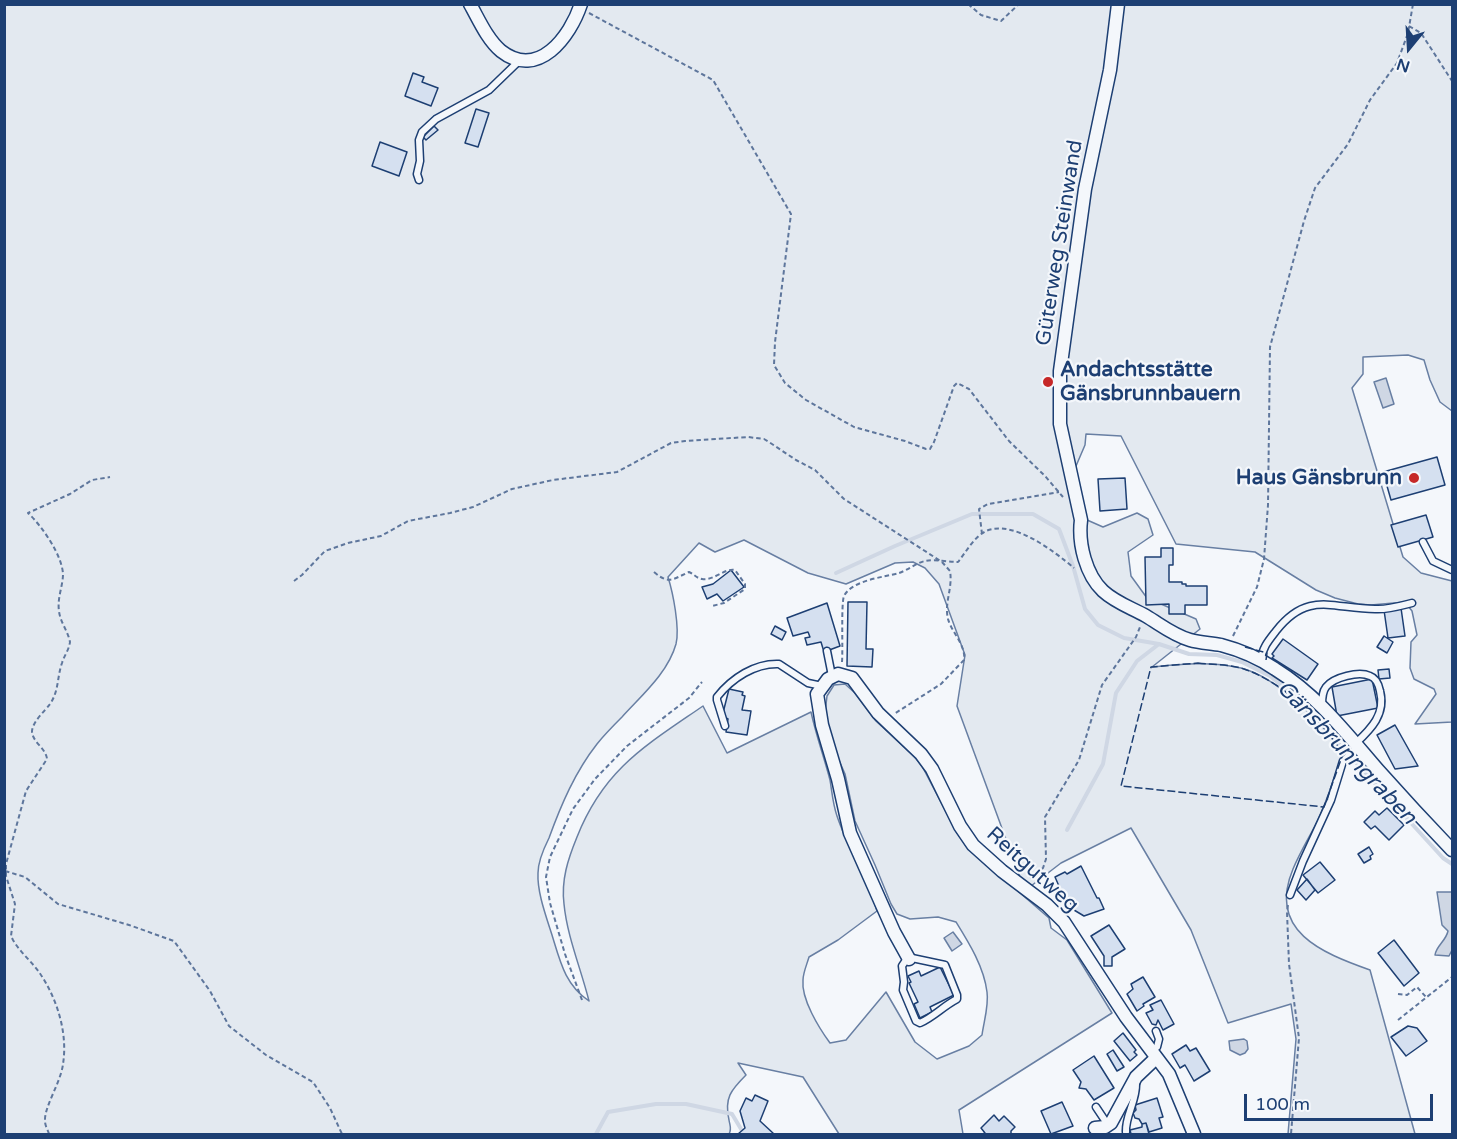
<!DOCTYPE html>
<html>
<head>
<meta charset="utf-8">
<style>
	body { margin:0 }
	#map { position:relative; width:1457px; height:1139px; overflow:hidden; background:#f4f7fb; font-family:"Varela Round",sans-serif }
	canvas { display:block }
	.frame { position:absolute; inset:0; border:6px solid #1d3f73; pointer-events:none }
	.north { position:absolute; left:1379px; top:18px; width:60px; height:60px; -webkit-text-stroke:4px #f4f7fb; paint-order:stroke; rotate:198deg; font-size:16px; font-weight:700; line-height:24px; text-align:center; color:#1d3f73 }
	.north::after { content:''; display:block; margin:auto; width:21px; height:27px; background:#1d3f73; clip-path:polygon(50% 0,100% 100%,50% 72%,0 100%) }
	.scale { position:absolute; left:1244px; top:1094px; width:189px; height:27px; box-sizing:border-box; border:3px solid #1d3f73; border-top:0; padding-left:8px; font-size:18px; line-height:21px; white-space:nowrap; color:#1d3f73; -webkit-text-stroke:4px #f4f7fb; paint-order:stroke }
</style>
</head>
<body>
<div id="map">
<canvas width="1457" height="1139"></canvas>
<div class="frame"></div>
<div class="north">N</div>
<div class="scale">100 m</div>
</div>
<script>
const g = document.querySelector('canvas').getContext('2d');
g.lineJoin = 'round';
function fill(path, color) {
  g.fillStyle = color;
  g.fill(path, 'evenodd');
}
function strokePath(path, color, width, dash) {
  g.strokeStyle = color;
  g.lineWidth = width;
  g.lineCap = dash ? 'butt' : 'round';
  g.setLineDash(dash || []);
  g.stroke(path);
}
function write(font, color, halo, rows, align = 'center') {
  g.font = font + ' "Varela Round",sans-serif';
  g.lineWidth = 4.5;
  g.setLineDash([]);
  g.textBaseline = 'middle';
  g.strokeStyle = halo;
  g.fillStyle = color;
  for (const [text, x, y, turn = 0] of rows) {
    g.save();
    g.translate(x, y);
    g.rotate((+turn || 0) * Math.PI / 180);
    g.textAlign = isNaN(turn) ? turn : align;
    if (halo) g.strokeText(text, 0, 0);
    g.fillText(text, 0, 0);
    g.restore();
  }
}
const green = new Path2D(`
	M4 5H1452V411L1440 402 1430 380 1424 360 1408 355 1363 357V374L1352 388 1403 557 1421 573 1452 581V722L1415 724 1436 694 1434 689 1414 679 1410 668 1411 642 1417 635 1412 611 1405 602 1371 605 1358 604 1335 598 1316 590 1255 552 1176 544 1121 436 1086 434 1085 445 1070 480 1078 516 1103 527 1137 513 1148 519 1153 535 1128 552 1131 576 1147 598 1196 619 1200 629 1152 667C1182 664 1211 661 1241 668 1277 677 1323 723 1343 754 1334 776 1328 799 1318 820 1310 836 1300 852 1293 869 1267 931 1322 953 1370 970L1415 1134H1288L1296 1039 1291 1004 1228 1023 1191 930 1131 828 1061 863 1031 886 1021 880 957 706 965 655 939 584 925 568 913 562 895 563 846 584 808 573 744 540 715 552 699 543 668 577C673 593 680 628 676 644 668 673 641 696 622 717 613 726 604 735 597 744 575 772 561 805 549 838 544 848 538 861 538 873 537 892 546 916 552 935 560 961 565 985 589 1001 581 969 567 936 564 904 561 880 568 859 577 837 604 769 645 746 703 706L727 753 811 712C816 735 824 757 830 780 832 792 833 805 837 816 848 849 867 878 877 911L838 940 809 957C807 964 803 973 803 980 801 999 819 1028 830 1043L846 1040 886 992 915 1042 937 1059 969 1046 982 1035C984 1021 989 1005 987 992 984 967 969 943 956 922L938 917 910 919 897 914 891 904 875 865 855 821 845 774 834 749 825 713 827 696 834 685 845 684 855 693 876 721 914 756 922 766 956 831 967 847 1049 918 1051 928 1067 940 1112 1013 959 1110 963 1134H839L803 1077 738 1063 746 1075C731 1090 724 1098 729 1120 730 1126 732 1129 729 1134H5Z`);
fill(green, '#e3e9f0');
strokePath(green, '#687fa3', 1.5);
const water = new Path2D(`
	M1386 378 1394 404 1383 408 1374 382Z
	M1437 892H1452V950L1449 956 1435 955C1436 946 1446 941 1448 931L1442 925Z
	M953 932 962 944 952 951 944 938Z
	M1244 1039 1247 1041 1248 1049 1245 1053 1240 1055 1230 1050 1229 1041Z`);
fill(water, '#cfd7e4');
strokePath(water, '#687fa3', 1.5);
strokePath(new Path2D(`
	M836 573 895 546 972 514H1033L1059 529 1073 566 1085 609 1098 625 1124 638 1159 644 1189 654 1217 655 1242 662 1270 676 1297 698 1443 858 1452 864
	M1067 830 1103 764 1116 693 1137 661 1159 644
	M596 1134 608 1112 656 1104H686L732 1114 744 1134`), '#cfd7e4', 4);
const building = new Path2D(`
	M413 73 424 77 422 82 438 88 431 106 405 96Z
	M476 109 489 113 478 147 465 143Z
	M434 126 438 130 426 140 423 137Z
	M380 142 407 152 399 176 372 166Z
	M1437 457 1445 485 1391 500 1383 472Z
	M1125 478 1127 509 1100 511 1098 479Z
	M1426 515 1433 537 1398 547 1391 525Z
	M1161 548H1173V565H1169V582H1182V584H1186V586H1207V605H1185V614H1169V604L1146 605 1145 557H1161Z
	M731 570 744 587 723 601 717 594 707 599 702 587 713 584Z
	M848 602H867L866 649H873L872 667 847 666Z
	M827 603 840 646 824 652 821 642 807 645 805 638 810 637 808 632 793 636 787 618Z
	M1401 608 1405 636 1388 638 1384 610Z
	M775 626 786 632 782 640 771 634Z
	M1384 636 1393 642 1387 653 1377 647Z
	M1283 639 1318 664 1307 680 1272 658 1274 656 1272 654Z
	M1389 669 1390 678 1379 679 1378 670Z
	M1372 679 1378 708 1337 716 1332 687Z
	M729 689 743 692 742 695 745 696 742 710 751 711 747 735 726 732 728 719 724 717 723 713Z
	M1395 725 1418 766 1395 769 1377 735Z
	M1387 808 1404 825 1389 840 1375 826 1371 829 1364 822 1375 811 1379 815Z
	M1369 847 1373 854 1370 856 1371 859 1364 863 1358 854Z
	M1320 862 1335 880 1318 893 1303 875Z
	M1081 866 1097 898H1099L1104 909 1084 916 1074 910 1065 892 1062 893 1055 877 1065 872 1067 874Z
	M1307 879 1315 890 1306 900 1297 890Z
	M1109 925 1125 949 1112 957V966H1104V956L1091 936Z
	M1394 940 1419 973 1404 986 1378 953Z
	M940 967 954 995 930 1007 932 1012 920 1018 914 1004 918 1002 909 983 911 982 908 976 919 971 921 976Z
	M1143 977 1155 997 1143 1004 1144 1006 1137 1011 1127 994 1133 989 1131 984Z
	M1161 1000 1174 1024 1163 1030 1158 1020 1156 1025 1152 1024 1146 1013 1153 1010 1150 1005Z
	M1408 1026 1417 1028 1427 1041 1406 1056 1391 1037Z
	M1123 1033 1136 1050 1134 1052 1137 1055 1130 1061 1114 1041Z
	M1186 1045 1190 1051 1196 1048 1210 1071 1194 1081 1185 1065 1180 1068 1172 1054Z
	M1113 1050 1124 1067 1117 1071 1107 1054Z
	M1094 1056 1114 1088 1094 1100 1086 1089 1079 1088 1081 1082 1073 1070Z
	M755 1095 768 1101 760 1121 774 1134H738L745 1128 740 1111 746 1098 752 1101Z
	M1157 1098 1163 1117 1159 1118 1162 1128 1149 1132 1146 1123 1142 1124 1139 1119 1135 1118 1133 1113 1136 1110 1135 1105Z
	M1062 1102 1073 1126 1051 1134 1041 1111Z
	M994 1115 999 1121 1004 1116 1015 1127 1011 1131V1134H983L985 1133 981 1128Z
	M1146 1123 1149 1134H1131L1130 1130 1142 1127V1124Z`);
fill(building, '#d5e0f0');
strokePath(building, '#1d3f73', 1.5);
const service = new Path2D(`
	M419 180 417 174 420 161 419 140 422 132 436 119 489 90 520 60
	M1423 542 1433 561 1452 570
	M827 651 832 676
	M1261 660C1262 648 1269 640 1276 631 1308 590 1333 609 1375 609 1387 610 1400 606 1412 603
	M1322 705C1322 699 1322 692 1326 687 1334 677 1359 671 1370 676 1376 678 1379 686 1380 691 1386 714 1371 729 1356 743
	M725 726 717 700V697C732 678 755 663 779 664L808 683 822 686
	M1290 895 1303 861 1331 800 1343 761 1358 747
	M912 958 945 965 957 995V999C942 1007 935 1016 920 1023L916 1021 903 990 904 982 902 966 906 960Z
	M1152 1051 1157 1047 1159 1039 1156 1031
	M1096 1107 1108 1125
	M1126 1132C1125 1115 1137 1101 1136 1083`);
const minor = new Path2D(`
	M470 4C479 20 487 39 501 51 538 80 570 37 581 4
	M1118 4 1110 70 1085 189 1060 371V424L1081 520C1078 544 1086 575 1103 591 1116 603 1132 608 1146 616 1161 625 1173 635 1190 640 1200 643 1211 643 1221 645 1240 650 1259 658 1275 669 1317 695 1346 733 1378 770 1402 797 1427 824 1452 850
	M909 959 894 932 850 833 838 779 822 725 817 694 828 679 838 674 852 678 878 713 921 754 932 769 960 826 973 845 1002 871 1047 905 1064 922 1126 1017 1169 1074 1194 1134
	M1095 1128 1105 1127 1111 1123 1136 1077 1156 1058`);
strokePath(service, '#1d3f73', 9);
strokePath(minor, '#1d3f73', 15);
strokePath(new Path2D(`
	M968 4 981 15 1001 21 1019 4
	M589 13 713 80 791 214 775 342 774 365 785 383 806 400 854 427 905 441 926 449H930L934 442 954 386 957 383 969 389 1009 441 1045 476 1063 497
	M1409 26 1421 33 1452 81
	M982 534 979 509 988 504 1059 492
	M654 572C669 585 673 579 689 572 694 574 696 578 702 579 714 581 724 568 735 570L745 584V589L724 603 712 606
	M294 581 302 575 325 551 348 543 381 536 408 521 450 513 473 507 512 489 553 480 617 472 671 443 685 441 748 437 764 439 769 442 796 460 815 470 844 499 942 562 950 571C953 588 944 603 948 619 952 633 966 645 964 660L941 684 894 714
	M1233 636 1257 587 1264 559 1268 505 1270 347 1304 221 1315 188 1348 144 1370 100 1397 63 1408 33 1413 4
	M842 662C843 649 841 603 844 596 852 580 885 577 899 573 908 570 916 563 925 561 935 559 948 562 958 562 966 552 974 537 986 531 1013 519 1055 552 1074 568
	M5 871 25 877 58 904 129 925 174 941 210 991 229 1026 266 1055 313 1082 330 1108 342 1134
	M1030 878 1043 868 1046 859 1045 817 1079 760 1102 685 1136 637 1140 627
	M1288 905 1287 912 1289 964 1299 1038 1291 1134
	M1398 994 1407 995 1417 987 1426 997
	M582 1000 565 954 550 903 546 877 550 857 573 809 595 779 627 746 689 698 702 682
	M1398 1020 1452 977
	M49 1134C48 1130 45 1126 45 1121 44 1107 61 1082 63 1064 68 1033 57 998 39 972 31 961 20 952 13 940L11 936 15 904 6 876V864L26 791 47 759C46 748 32 742 32 731 33 721 45 711 50 704 59 691 57 677 62 663 64 656 69 650 70 642 68 631 60 622 59 611 57 598 63 586 63 574 62 555 42 526 28 513L70 494 92 480 110 477`), '#5e769c', 2, [4.5, 3]);
strokePath(service, '#f4f7fb', 6);
strokePath(minor, '#f4f7fb', 12);
strokePath(new Path2D(`
	M1245 647 1267 653 1266 660
	M1198 663C1213 665 1230 664 1244 669 1284 683 1321 719 1343 754L1324 807 1121 786 1151 667Z`), '#1d3f73', 1.5, [8, 3]);
for (const [x, y, r, color] of [
	[1048,382,6,"#c62828"],
	[1414,478,6,"#c62828"]
]) {
  const dot = new Path2D();
  dot.arc(x, y, r, 0, 2 * Math.PI);
  g.fillStyle = color;
  g.fill(dot);
  strokePath(dot, '#f4f7fb', 2);
}
write('21px', '#1d3f73', '#f4f7fb', [
	["Güterweg Steinwand",1060,243,-81],
	["Reitgutweg",1032,870,42]
]);
write('bold 21px', '#1d3f73', '#f4f7fb', [
	["Andachtsstätte",1060,370],
	["Gänsbrunnbauern",1060,394],
	["Haus Gänsbrunn",1402,478,"right"]
], 'left');
write('italic 22px', '#1d3f73', '#f4f7fb', [
	["Gänsbrunngraben",1346,753,46]
]);
</script>
</body>
</html>
